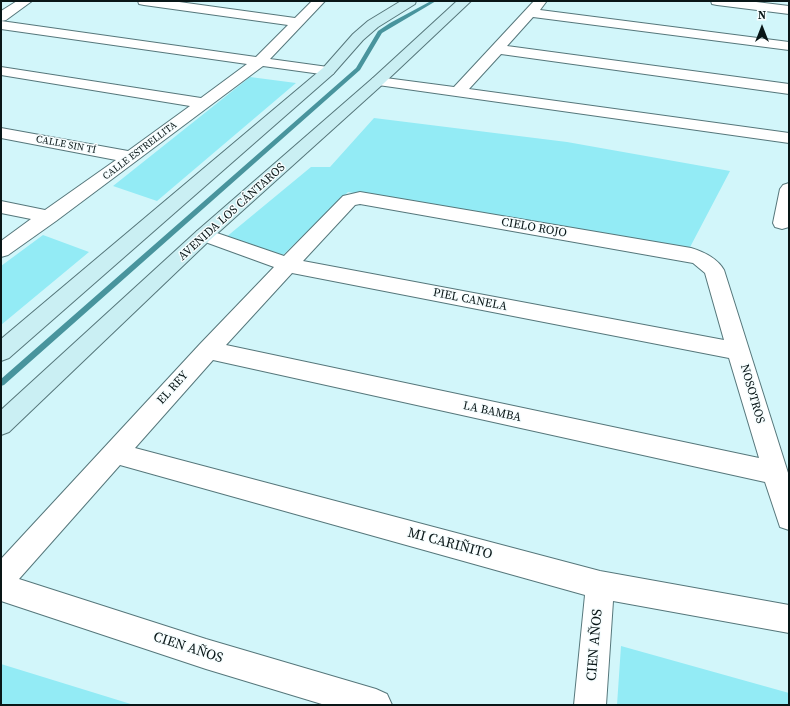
<!DOCTYPE html>
<html>
<head>
<meta charset="utf-8">
<style>
	body { margin:0 }
	#map { position:relative; width:790px; height:706px; overflow:hidden; background:#d2f6fa; font-family:"Source Serif 4",serif }
	canvas { display:block }
	.frame { position:absolute; inset:0; border:2px solid #091617; pointer-events:none }
	.north { position:absolute; left:742px; top:8px; width:40px; height:40px; -webkit-text-stroke:3px #f6fdfe; paint-order:stroke; rotate:0deg; font-size:11px; font-weight:700; line-height:16px; text-align:center; color:#091617 }
	.north::after { content:''; display:block; margin:auto; width:14px; height:18px; background:#091617; clip-path:polygon(50% 0,100% 100%,50% 72%,0 100%) }
</style>
</head>
<body>
<div id="map">
<canvas width="790" height="706"></canvas>
<div class="frame"></div>
<div class="north">N</div>
</div>
<script>
const g = document.querySelector('canvas').getContext('2d');
g.lineJoin = 'round';
function fill(path, color) {
  g.fillStyle = color;
  g.fill(path, 'evenodd');
}
function strokePath(path, color, width, dash) {
  g.strokeStyle = color;
  g.lineWidth = width;
  g.lineCap = dash ? 'butt' : 'round';
  g.setLineDash(dash || []);
  g.stroke(path);
}
function write(font, color, halo, rows, align = 'center') {
  g.font = font + ' "Source Serif 4",serif';
  g.lineWidth = 3;
  g.setLineDash([]);
  g.textBaseline = 'middle';
  g.strokeStyle = halo;
  g.fillStyle = color;
  for (const [text, x, y, turn = 0] of rows) {
    g.save();
    g.translate(x, y);
    g.rotate((+turn || 0) * Math.PI / 180);
    g.textAlign = isNaN(turn) ? turn : align;
    if (halo) g.strokeText(text, 0, 0);
    g.fillText(text, 0, 0);
    g.restore();
  }
}
fill(new Path2D(`
	M250 77 296 83 157 201 113 186Z
	M374 118 567 142 730 171 688 251 348 192 282 256 225 238 311 167H330Z
	M43 235 89 252 1 325V266Z
	M621 646 789 693V705H617Z
	M1 664 134 705H1Z`), '#93ebf5');
fill(new Path2D(`
	M431 1H436L382 33 360 70 4 385 1 386V379L356 68 378 31 390 23Z`), '#48949d');
const street = new Path2D(`
	M17 1H32L6 20 1 21 256 57 288 25 144 5 139 4 138 1H172L295 18 312 1H325L270 59 328 67 333 68 335 71 333 74 328 75 263 66 56 221 8 255 1 257V241L31 219 1 213V201L45 210 116 160 1 138V128L128 151 190 106 1 75V67L201 98 247 64 1 29V11Z
	M534 1 546 2 540 10 789 42V50L533 17 507 46 789 84V94L501 54 469 89 789 133V143L378 85 373 84 371 81 373 78 378 77 454 87Z
	M711 1H748L789 6V14L717 5 712 4Z
	M789 183V227L782 229 775 227 773 223 780 189 783 185Z
	M360 192 691 248C704 252 717 258 724 270L789 476V530L780 527 765 482 213 360 135 448 600 571 789 605V633L613 601 606 705H574L585 595 120 465 19 579 206 639 376 689 387 694 392 705H325L206 669 1 601V559L200 344 274 267 197 239 195 235 197 231 204 229 211 231 284 256 343 196ZM360 204 693 263 705 273 724 340 303 261 355 205ZM292 273 729 358 759 458 226 345Z`);
const secondary = new Path2D(`
	M401 1H416L415 4 378 27 363 40 333 74 9 358 1 361V339L323 68 353 34 368 21Z
	M457 1H471L383 84 211 239 9 432 1 435V410L197 231 373 78Z`);
strokePath(street, '#56777b', 2);
strokePath(secondary, '#56777b', 2);
fill(street, '#fff');
fill(secondary, '#caeff3');
write('10px', '#091617', '#f6fdfe', [
	["CALLE SIN TÍ",66,145,11],
	["CALLE ESTRELLITA",140,151,-37]
]);
write('12px', '#091617', '#f6fdfe', [
	["AVENIDA LOS CÁNTAROS",232,212,-42],
	["CIELO ROJO",534,228,10],
	["PIEL CANELA",470,300,11],
	["EL REY",173,388,-48],
	["NOSOTROS",752,394,74],
	["LA BAMBA",492,412,12]
]);
write('14px', '#091617', '#f6fdfe', [
	["MI CARIÑITO",450,544,15],
	["CIEN AÑOS",595,645,-85],
	["CIEN AÑOS",188,648,18]
]);
</script>
</body>
</html>
